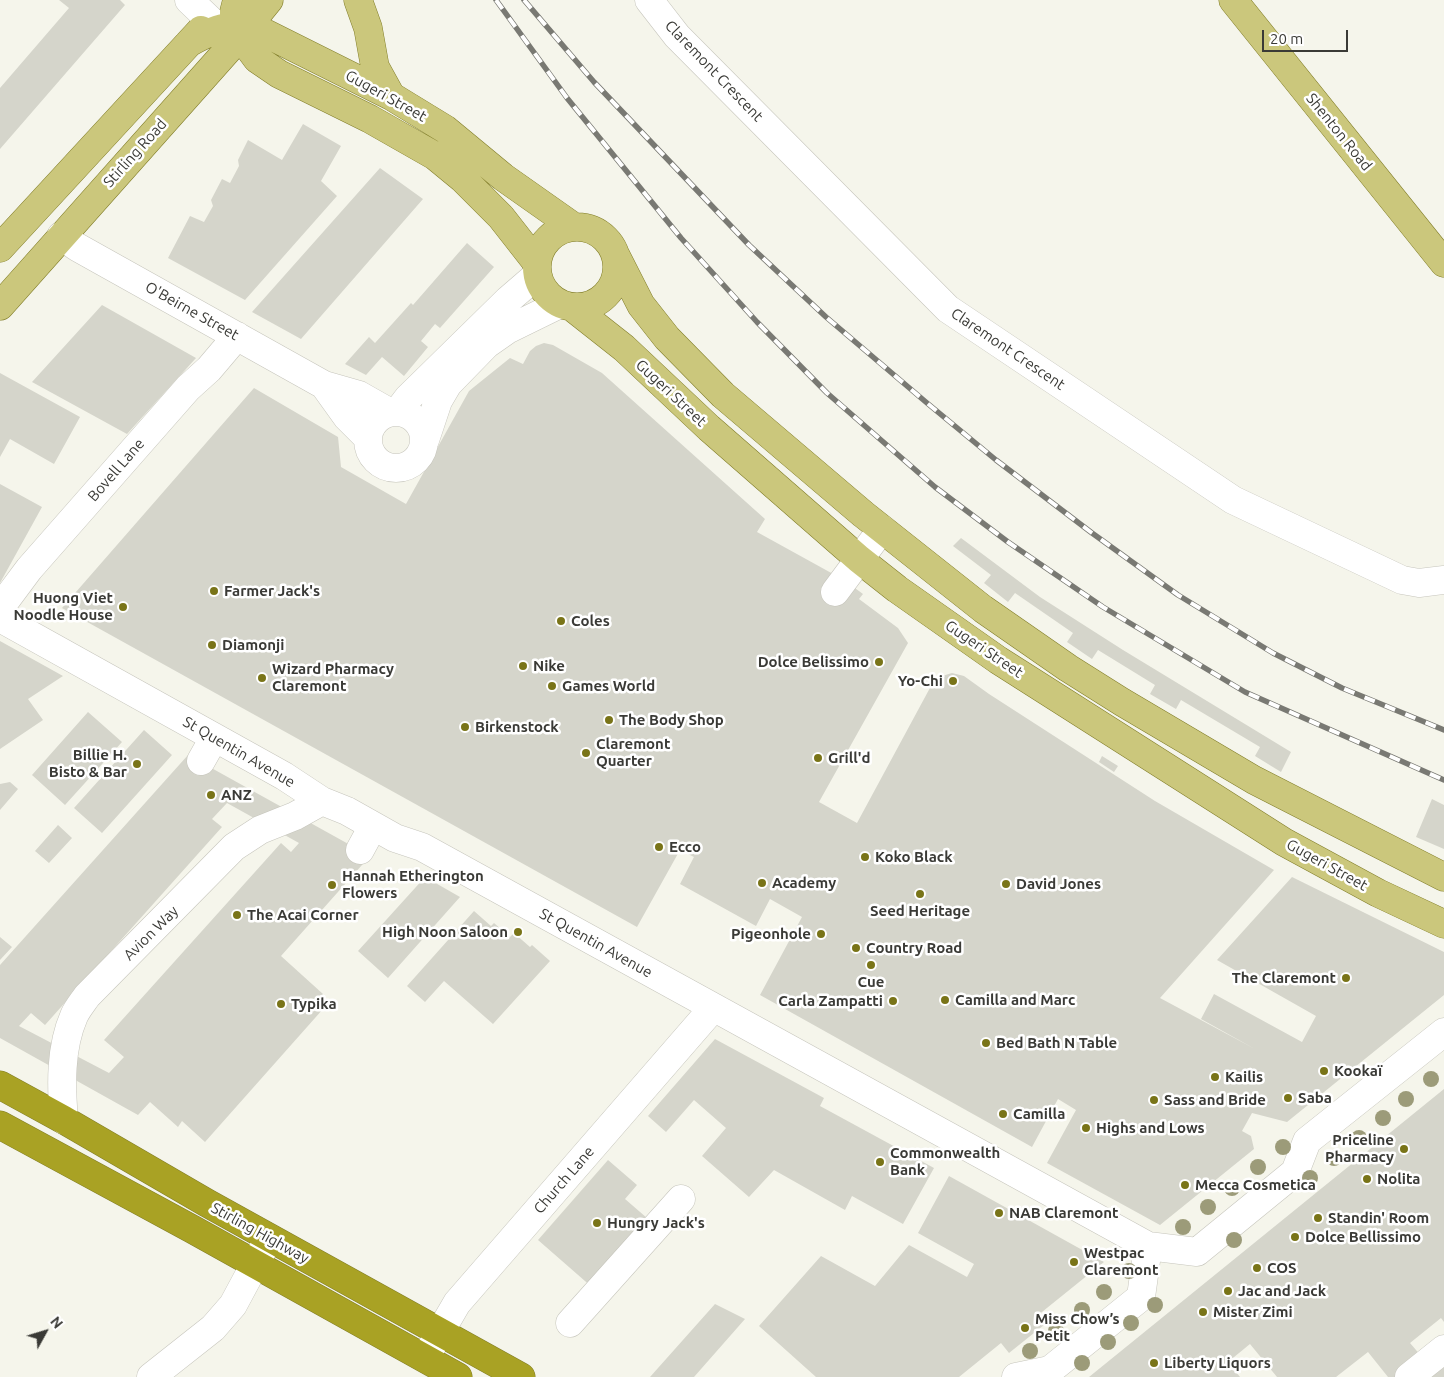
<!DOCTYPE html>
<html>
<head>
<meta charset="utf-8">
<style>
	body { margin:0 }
	#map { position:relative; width:1444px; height:1377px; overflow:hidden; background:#f5f5eb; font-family:Ubuntu,sans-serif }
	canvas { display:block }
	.north { position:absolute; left:20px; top:1307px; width:50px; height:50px; -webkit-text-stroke:4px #fff; paint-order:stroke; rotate:51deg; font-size:14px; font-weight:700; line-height:20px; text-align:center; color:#3a3a36 }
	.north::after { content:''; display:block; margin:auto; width:18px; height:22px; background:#3a3a36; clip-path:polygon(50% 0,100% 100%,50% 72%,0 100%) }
	.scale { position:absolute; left:1262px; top:30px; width:86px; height:22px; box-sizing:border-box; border:2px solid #3a3a36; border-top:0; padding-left:6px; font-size:15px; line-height:18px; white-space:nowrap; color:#3a3a36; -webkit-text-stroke:4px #fff; paint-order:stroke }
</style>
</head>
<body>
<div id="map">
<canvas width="1444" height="1377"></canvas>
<div class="north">N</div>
<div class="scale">20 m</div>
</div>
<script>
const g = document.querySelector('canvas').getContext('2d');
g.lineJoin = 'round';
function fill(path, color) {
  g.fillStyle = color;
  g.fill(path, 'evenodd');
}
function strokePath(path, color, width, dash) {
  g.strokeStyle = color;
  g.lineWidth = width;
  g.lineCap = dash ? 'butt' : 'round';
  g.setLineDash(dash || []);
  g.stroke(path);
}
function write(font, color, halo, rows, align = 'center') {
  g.font = font + ' Ubuntu,sans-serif';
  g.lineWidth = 5;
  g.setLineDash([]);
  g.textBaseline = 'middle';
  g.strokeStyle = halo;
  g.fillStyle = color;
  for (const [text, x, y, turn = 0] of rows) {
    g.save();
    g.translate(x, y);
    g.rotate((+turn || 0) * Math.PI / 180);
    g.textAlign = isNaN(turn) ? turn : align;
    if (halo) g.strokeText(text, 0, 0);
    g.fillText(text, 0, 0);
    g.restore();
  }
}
fill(new Path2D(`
	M59 0H120L125 5 0 149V88L69 8Z
	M303 124 341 146 321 181 337 196 245 300 168 258 190 216 204 222 213 206 211 200 222 179 230 183 239 166 238 160 248 140 282 160Z
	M380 168 423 199 301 339 252 312Z
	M467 243 494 267 440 328 435 324 421 341 428 347 404 376 382 357 366 375 345 364 369 337 375 343 411 303 413 305Z
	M102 305 196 358 127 434 32 382Z
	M544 343 553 345 602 373 765 519 757 532 844 580 863 594 859 599 898 628 908 643 819 802 857 823 931 686 939 677 952 673 964 676 989 694 1155 801 1274 870 1160 998 1255 1049 1201 1019 1214 994 1302 1042 1316 1016 1217 960 1292 877 1444 952V995L1287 1122 1252 1113 1242 1131 1251 1136 1254 1149 1160 1225 1047 1163 1076 1110 1058 1099 1032 1147 760 995 802 917 770 899 756 926 680 884 694 857 680 850 637 927 62 608 254 388 338 437 341 467 406 504 469 391 510 358 523 364 530 351 536 346Z
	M0 373 80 417 54 464 10 439 0 457Z
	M0 484 42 507 0 583Z
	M961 538 1040 597 1123 650 1291 752 1281 772 1255 756 1260 747 1181 700 1176 709 1150 694 1155 685 1098 650 1092 659 1067 642 1073 633 1015 593 1008 602 984 583 991 575 953 546Z
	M0 641 63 676 28 699 43 720 0 749Z
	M88 712 122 742 65 805 32 775Z
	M144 730 172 755 102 833 74 808Z
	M188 755 370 856 281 956 323 994 315 1003 323 1009 205 1142 182 1121 178 1127 150 1102 138 1115 0 1038V965ZM227 803 299 843 291 852 281 843 104 1040 124 1057 109 1073 19 1026 31 1013 45 1025 222 827 212 819Z
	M1102 756 1118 766 1114 772 1099 762Z
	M10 782 18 789 0 810V784Z
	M1432 799 1444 805V849L1416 837Z
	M58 825 72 838 49 863 35 851Z
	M425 877 460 897 388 978 358 951Z
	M474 911 491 926 494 923 510 937 514 933 530 947 532 945 550 961 493 1024 444 981 425 1002 407 986Z
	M0 937 12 947 0 960Z
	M715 1039 824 1098 820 1106 934 1168 903 1224 852 1196 845 1210 774 1170 749 1197 702 1156 726 1128 694 1100 666 1132 648 1116Z
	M1444 1089V1322L1441 1318 1410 1343 1422 1357 1398 1377H1388L1368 1352 1336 1377H1277L1250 1344 1228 1362 1240 1377H1089Z
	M608 1160 637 1185 625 1199 647 1218 593 1288 538 1240Z
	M949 1176 1104 1262 1037 1316 1044 1325 1009 1353 1001 1343 959 1377H816L759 1326 821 1256 875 1286 909 1245 967 1277 974 1264 918 1233Z
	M715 1304 745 1319 694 1377H650Z
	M1444 1359V1377H1422Z`), '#d5d5cb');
const minor = new Path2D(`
	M189 0 233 42
	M649 0 677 36 948 309 1233 500 1402 580 1419 583 1444 580
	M61 236 77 247 324 385 359 395 389 412
	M324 385 347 417 367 437
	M398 411 408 398 508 300 537 275
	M368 440a28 28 0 1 1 56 0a28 28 0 1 1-56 0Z
	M425 440 438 401 448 384 487 344 507 330 560 304
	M835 592 882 529
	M0 608 29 569 188 388 209 369 237 336
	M0 618 284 776 322 801 347 811 395 838 422 847 1148 1246 1197 1252 1295 1172 1307 1141 1444 1032
	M201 761 214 738
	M360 850 373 826
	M64 1120C61 1086 60 1048 74 1016 77 1009 83 1002 87 996L234 847 260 830 295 816 322 801
	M570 1323 681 1199
	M425 1358 457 1303 713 1008
	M151 1377 213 1328 233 1305 269 1238
	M1016 1377 1050 1370 1141 1297 1148 1246
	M1409 1377 1444 1349`);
const major = new Path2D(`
	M237 0 234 12V24L240 36 257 59 279 74 370 119 435 156 463 179 501 217 537 263
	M358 0 368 28 375 67 391 96
	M1233 0 1444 263
	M189 43C208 32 226 24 249 25L391 96 445 129 503 177 574 227
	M537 267a40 40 0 1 1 80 0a40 40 0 1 1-80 0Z
	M0 248 201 30
	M615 254 641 305 667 338 723 395 863 514 983 609 1068 668 1122 702 1254 780 1444 877
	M0 306 234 43 269 0
	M572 307 624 348 709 428 859 559 897 589 998 660 1284 842 1378 893 1444 924`);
const highway = new Path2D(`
	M0 1085 64 1120 207 1203 521 1377
	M0 1125 192 1229 458 1377`);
strokePath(minor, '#c6c5bc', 29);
strokePath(major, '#827e2a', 29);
strokePath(highway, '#827e2a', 29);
strokePath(minor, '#fff', 28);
strokePath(major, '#cbc77c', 28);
strokePath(highway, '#a9a224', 28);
const rail = new Path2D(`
	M496 0 567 98 681 238 757 322 827 393 935 487 1008 542 1103 607 1245 692 1444 780
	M524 0 594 82 749 245 826 317 927 403 996 460 1092 533 1178 595 1273 653 1342 688 1444 730`);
strokePath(rail, '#797973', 5.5);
strokePath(rail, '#fff', 4, [11]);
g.fillStyle = '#9c9b79';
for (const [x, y] of [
	[1431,1079],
	[1406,1099],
	[1383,1118],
	[1359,1138],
	[1283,1147],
	[1334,1158],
	[1258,1167],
	[1310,1178],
	[1232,1188],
	[1208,1207],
	[1183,1227],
	[1234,1240],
	[1129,1271],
	[1104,1292],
	[1155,1305],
	[1082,1310],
	[1131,1323],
	[1056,1331],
	[1108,1342],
	[1030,1351],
	[1082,1363]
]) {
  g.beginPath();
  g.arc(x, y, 8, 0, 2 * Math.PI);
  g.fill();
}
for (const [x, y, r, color] of [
	[214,591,5,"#797418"],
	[123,607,5,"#797418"],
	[561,621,5,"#797418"],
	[212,645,5,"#797418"],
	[879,662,5,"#797418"],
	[523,666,5,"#797418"],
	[262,678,5,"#797418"],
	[953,681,5,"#797418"],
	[552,686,5,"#797418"],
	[609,720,5,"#797418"],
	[465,727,5,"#797418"],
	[586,753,5,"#797418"],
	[818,758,5,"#797418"],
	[137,764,5,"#797418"],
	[211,795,5,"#797418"],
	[659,847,5,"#797418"],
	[865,857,5,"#797418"],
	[762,883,5,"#797418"],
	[1006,884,5,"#797418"],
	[332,885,5,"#797418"],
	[920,894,5,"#797418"],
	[237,915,5,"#797418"],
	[518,932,5,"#797418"],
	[821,934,5,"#797418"],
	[856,948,5,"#797418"],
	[871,965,5,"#797418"],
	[1346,978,5,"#797418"],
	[945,1000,5,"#797418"],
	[893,1001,5,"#797418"],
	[281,1004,5,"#797418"],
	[986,1043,5,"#797418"],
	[1324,1071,5,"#797418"],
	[1215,1077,5,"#797418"],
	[1288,1098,5,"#797418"],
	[1154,1100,5,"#797418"],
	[1003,1114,5,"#797418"],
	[1086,1128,5,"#797418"],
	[1404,1149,5,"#797418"],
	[880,1162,5,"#797418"],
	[1367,1179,5,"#797418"],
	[1185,1185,5,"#797418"],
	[999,1213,5,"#797418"],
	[1318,1218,5,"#797418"],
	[597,1223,5,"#797418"],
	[1295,1237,5,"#797418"],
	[1074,1262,5,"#797418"],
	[1257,1268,5,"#797418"],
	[1228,1291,5,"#797418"],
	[1203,1312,5,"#797418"],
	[1025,1328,5,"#797418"],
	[1154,1363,5,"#797418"]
]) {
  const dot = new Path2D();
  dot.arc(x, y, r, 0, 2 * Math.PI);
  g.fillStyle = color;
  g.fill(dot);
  strokePath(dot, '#fff', 2);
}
write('15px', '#3a3a36', '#fff', [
	["Claremont Crescent",714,71,46],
	["Gugeri Street",386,96,29],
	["Shenton Road",1339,132,51],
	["Stirling Road",135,153,-48],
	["O'Beirne Street",192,311,29],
	["Claremont Crescent",1008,349,34],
	["Gugeri Street",671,393,43],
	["Bovell Lane",116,470,-49],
	["Gugeri Street",984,649,34],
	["St Quentin Avenue",239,752,30],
	["Gugeri Street",1327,865,29],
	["Avion Way",151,933,-45],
	["St Quentin Avenue",596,943,29],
	["Church Lane",564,1180,-49],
	["Stirling Highway",260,1233,29]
]);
write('bold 15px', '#3a3a36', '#fff', [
	["Farmer Jack's",224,591],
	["Huong Viet",113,598,"right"],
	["Noodle House",113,615,"right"],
	["Coles",571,621],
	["Diamonji",222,645],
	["Dolce Belissimo",869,662,"right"],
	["Nike",533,666],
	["Wizard Pharmacy",272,669],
	["Claremont",272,686],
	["Yo-Chi",943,681,"right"],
	["Games World",562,686],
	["The Body Shop",619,720],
	["Birkenstock",475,727],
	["Claremont",596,744],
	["Quarter",596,761],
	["Billie H.",127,755,"right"],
	["Bisto & Bar",127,772,"right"],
	["Grill'd",828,758],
	["ANZ",221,795],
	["Ecco",669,847],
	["Koko Black",875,857],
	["Hannah Etherington",342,876],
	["Flowers",342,893],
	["Academy",772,883],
	["David Jones",1016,884],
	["Seed Heritage",920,911,"center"],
	["The Acai Corner",247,915],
	["High Noon Saloon",508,932,"right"],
	["Pigeonhole",811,934,"right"],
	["Country Road",866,948],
	["The Claremont",1336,978,"right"],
	["Cue",871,982,"center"],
	["Camilla and Marc",955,1000],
	["Carla Zampatti",883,1001,"right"],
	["Typika",291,1004],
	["Bed Bath N Table",996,1043],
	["Kookaï",1334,1071],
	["Kailis",1225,1077],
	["Saba",1298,1098],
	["Sass and Bride",1164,1100],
	["Camilla",1013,1114],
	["Highs and Lows",1096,1128],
	["Priceline",1394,1140,"right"],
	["Pharmacy",1394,1157,"right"],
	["Commonwealth",890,1153],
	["Bank",890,1170],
	["Nolita",1377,1179],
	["Mecca Cosmetica",1195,1185],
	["NAB Claremont",1009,1213],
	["Standin' Room",1328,1218],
	["Hungry Jack's",607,1223],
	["Dolce Bellissimo",1305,1237],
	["Westpac",1084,1253],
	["Claremont",1084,1270],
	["COS",1267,1268],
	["Jac and Jack",1238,1291],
	["Mister Zimi",1213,1312],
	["Miss Chow’s",1035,1319],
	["Petit",1035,1336],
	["Liberty Liquors",1164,1363]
], 'left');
</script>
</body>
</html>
